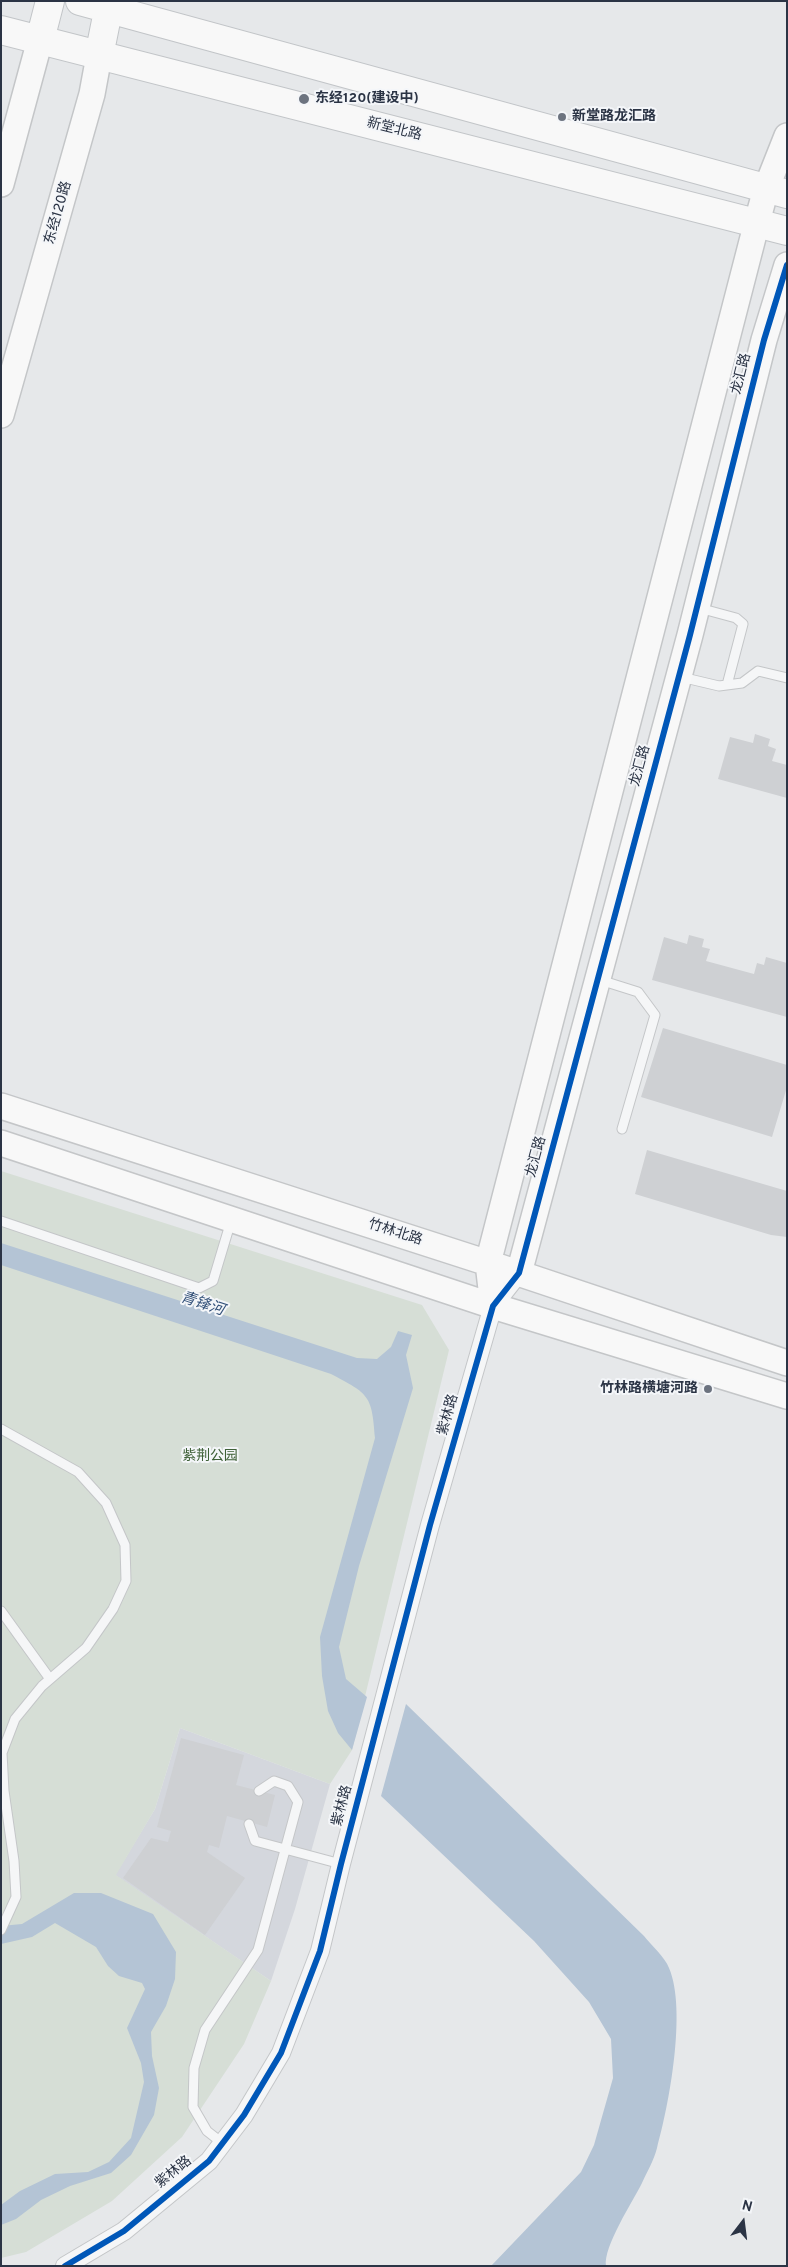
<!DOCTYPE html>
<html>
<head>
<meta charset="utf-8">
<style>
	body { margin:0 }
	#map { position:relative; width:788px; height:2267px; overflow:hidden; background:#e6e8ea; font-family:Overpass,sans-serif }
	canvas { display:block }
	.frame { position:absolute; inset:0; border:2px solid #2b3445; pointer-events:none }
	.north { position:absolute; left:718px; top:2197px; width:50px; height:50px; -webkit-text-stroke:4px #f4f6f9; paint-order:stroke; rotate:15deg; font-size:14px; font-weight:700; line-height:20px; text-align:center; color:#2b3445 }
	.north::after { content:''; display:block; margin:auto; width:18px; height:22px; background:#2b3445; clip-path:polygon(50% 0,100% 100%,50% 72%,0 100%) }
</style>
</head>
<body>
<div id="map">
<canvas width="788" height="2267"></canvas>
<div class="frame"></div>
<div class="north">N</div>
</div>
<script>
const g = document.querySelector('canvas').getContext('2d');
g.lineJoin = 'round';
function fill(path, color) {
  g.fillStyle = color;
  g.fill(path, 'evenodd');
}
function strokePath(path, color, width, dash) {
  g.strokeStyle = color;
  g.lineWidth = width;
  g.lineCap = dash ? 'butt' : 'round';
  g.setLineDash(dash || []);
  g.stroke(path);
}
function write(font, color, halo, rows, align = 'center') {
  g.font = font + ' Overpass,"Noto Sans SC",sans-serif';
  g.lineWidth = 4;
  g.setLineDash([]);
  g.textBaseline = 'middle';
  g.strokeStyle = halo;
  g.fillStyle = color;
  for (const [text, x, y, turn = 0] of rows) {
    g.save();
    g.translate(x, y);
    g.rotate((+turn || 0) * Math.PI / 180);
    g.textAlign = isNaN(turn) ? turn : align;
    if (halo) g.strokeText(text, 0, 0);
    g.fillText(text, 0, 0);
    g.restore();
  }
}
fill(new Path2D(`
	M180 1728 330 1784 295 1909 271 1981 115 1875 155 1809Z`), '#d4d7dd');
fill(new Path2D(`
	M1 1171 422 1305 449 1350 352 1750 330 1784 180 1728 155 1809 116 1875 271 1981 244 2044 182 2137 112 2201 26 2252 1 2258Z`), '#d6ded6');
fill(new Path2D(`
	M1 1243 357 1358 377 1359 391 1347 398 1331 412 1335 406 1355 413 1388 359 1566 339 1647 346 1679 367 1697 352 1750 338 1733 328 1711 322 1676 320 1637 375 1438C372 1395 369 1394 331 1374L1 1265Z
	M406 1704 644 1936C651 1945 665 1957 669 1968 687 2010 669 2105 657 2148 654 2160 647 2172 642 2183 633 2201 603 2247 606 2266H491L581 2172 594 2145 613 2078 611 2039 589 2002 534 1941 381 1796Z
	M74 1893H101L153 1914 176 1952 175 1979 166 2006 151 2032 152 2056 159 2088 154 2115 131 2155 111 2173 70 2186 41 2200 16 2219 1 2225V2205L20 2191 55 2174 88 2172 109 2162 131 2138 144 2082 141 2063 127 2028 145 1989 142 1983 119 1976 108 1966 96 1947 55 1923 32 1937 1 1944V1926L22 1924Z`), '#b4c4d5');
fill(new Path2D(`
	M755 734 770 739 768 746 776 749 772 761 787 765V798L718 779 730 737 753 743Z
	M689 935 704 939 702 947 710 949 706 961 754 974 757 963 764 965 766 957 787 963V1017L652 980 664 937 687 944Z
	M663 1028 787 1065V1087L772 1137 641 1097Z
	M647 1150 787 1191V1237L771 1235 635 1194Z
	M181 1738 244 1755 236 1785 275 1795 267 1827 227 1816 219 1848 209 1845 207 1852 245 1878 205 1935 123 1878 151 1838 168 1842 171 1831 157 1827Z`), '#ced0d3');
const lane = new Path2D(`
	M699 608 736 618 743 624 727 685
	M681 677 719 686 742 683 758 671 787 678
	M600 980 638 992 655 1015 622 1129
	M1 1221 199 1288 213 1281 231 1221
	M1 1429 78 1472 106 1503 125 1545 126 1581 113 1609 86 1648 42 1686 15 1719 2 1753 4 1791 14 1861 16 1897 1 1930
	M1 1611 50 1679
	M249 1824 255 1841 341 1864
	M221 2142 207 2131 193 2107 194 2068 205 2030 258 1950 298 1802 288 1786 274 1781 259 1791`);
const street = new Path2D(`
	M65 2266 124 2231 209 2161 244 2115 281 2053 320 1951 341 1864 430 1525 493 1306 519 1273`);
const secondary = new Path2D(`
	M1 184 40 40
	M1 415 92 94 99 56
	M1 1106 488 1263 787 1363
	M1 1143 493 1306 787 1396
	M519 1273 690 635 764 340 787 265
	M493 1306 488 1263 757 222 766 189 787 136`);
const primary = new Path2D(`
	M80 1 787 194
	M1 30 787 231
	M40 40 50 1
	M99 56 110 1`);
strokePath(lane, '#c4c6c8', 11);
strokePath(street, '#c4c6c8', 20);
strokePath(secondary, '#c4c6c8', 28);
strokePath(primary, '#c2c5c8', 30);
strokePath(lane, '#f5f6f7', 9);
strokePath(street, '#f5f6f7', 18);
strokePath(secondary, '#f8f8f8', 25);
strokePath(primary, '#f8f8f8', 28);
strokePath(new Path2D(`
	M65 2266 124 2231 209 2161 244 2115 281 2053 320 1951 341 1864 430 1525 493 1306 519 1273 690 635 764 340 787 265`), '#0057b8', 6);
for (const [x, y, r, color] of [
	[304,99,6,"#6c737f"],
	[562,117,5,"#6c737f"],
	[708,1389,5,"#6c737f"]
]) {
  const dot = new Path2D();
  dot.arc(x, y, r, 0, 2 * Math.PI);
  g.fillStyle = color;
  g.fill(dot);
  strokePath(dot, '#f4f6f9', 2);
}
write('bold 14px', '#2b3445', '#f4f6f9', [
	["东经120(建设中)",315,99],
	["新堂路龙汇路",572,117],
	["竹林路横塘河路",698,1389,"right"]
], 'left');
write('14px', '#2b3445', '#f4f6f9', [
	["新堂北路",394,130,14],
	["东经120路",59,213,-74],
	["龙汇路",742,374,-76],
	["龙汇路",641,766,-75],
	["龙汇路",537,1157,-75],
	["竹林北路",395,1233,18],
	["紫林路",449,1415,-74],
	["紫林路",343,1806,-75],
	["紫林路",174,2173,-39]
]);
write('14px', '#3f6138', '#f4f6f9', [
	["紫荆公园",210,1457]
]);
write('italic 15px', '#34527a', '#f4f6f9', [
	["青锋河",202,1305,18]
]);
</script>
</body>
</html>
